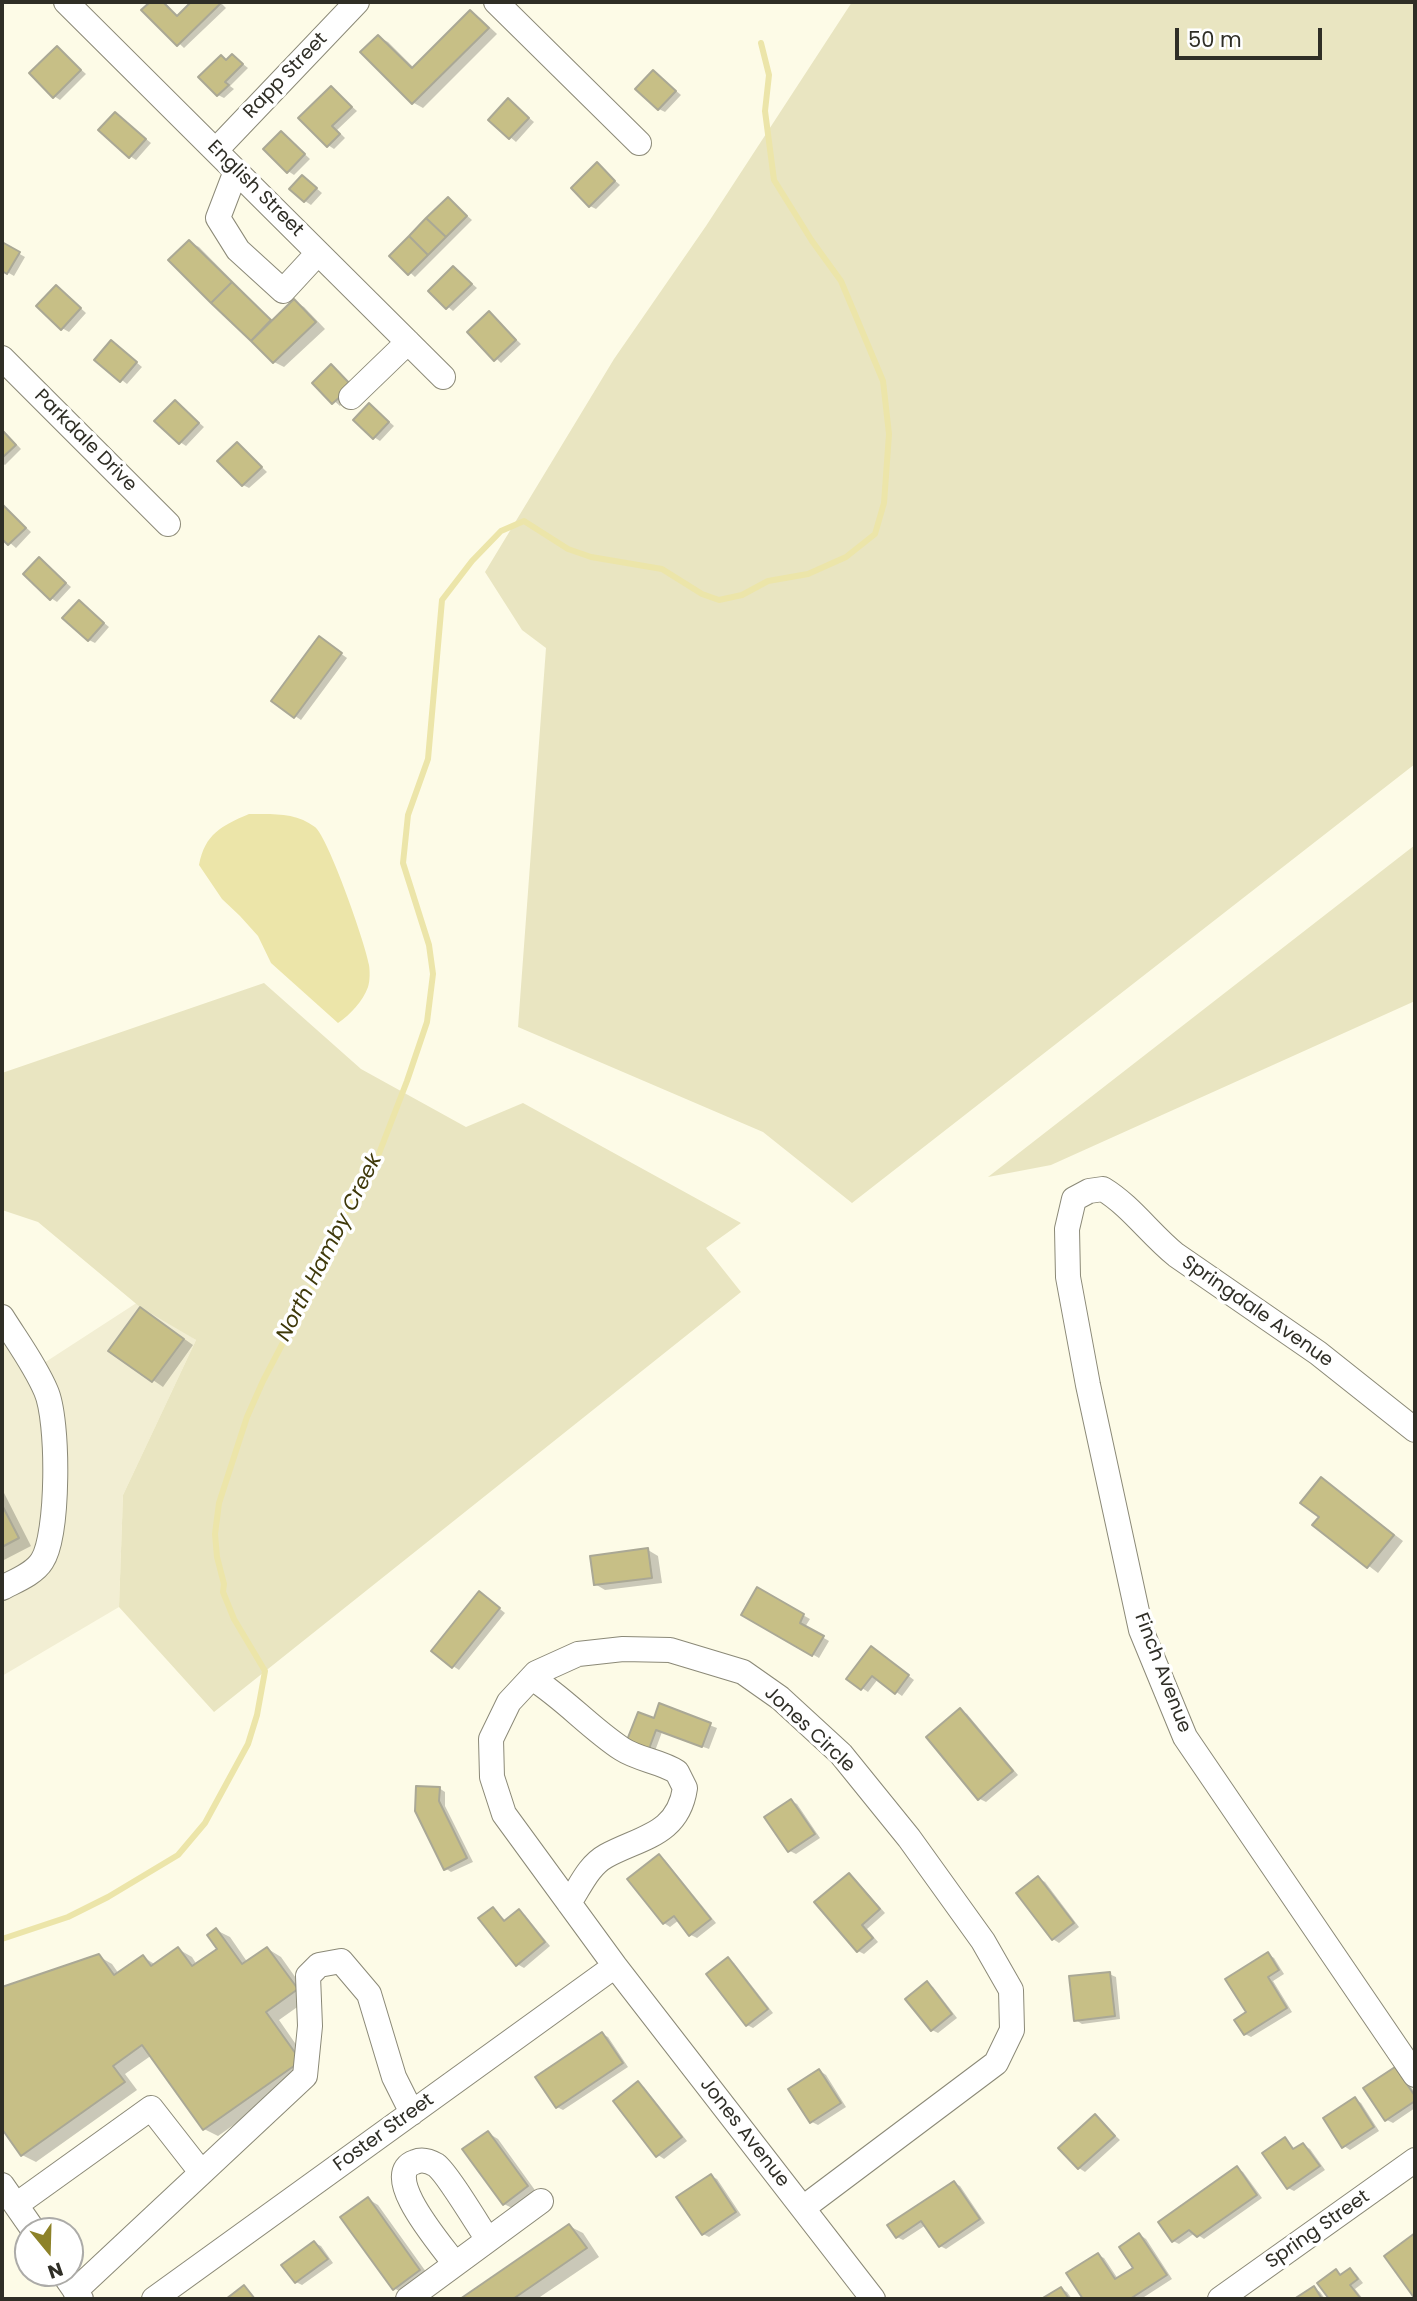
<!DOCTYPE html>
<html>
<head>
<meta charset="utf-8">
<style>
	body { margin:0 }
	#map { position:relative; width:1417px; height:2301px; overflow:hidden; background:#fdfbe7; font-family:Poppins,sans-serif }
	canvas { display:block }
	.frame { position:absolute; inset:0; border:4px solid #2f2e26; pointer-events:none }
	.north { position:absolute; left:14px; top:2217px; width:70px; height:70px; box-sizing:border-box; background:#fff; border:2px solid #acaba8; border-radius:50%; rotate:161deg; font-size:19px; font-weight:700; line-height:28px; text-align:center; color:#2f2e26 }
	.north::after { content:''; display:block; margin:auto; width:24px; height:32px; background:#8d8229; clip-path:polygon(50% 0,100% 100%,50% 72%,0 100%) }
	.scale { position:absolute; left:1175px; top:28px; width:147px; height:32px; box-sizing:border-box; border:4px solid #2f2e26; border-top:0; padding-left:9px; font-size:21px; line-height:24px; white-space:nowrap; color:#2f2e26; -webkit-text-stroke:5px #fff; paint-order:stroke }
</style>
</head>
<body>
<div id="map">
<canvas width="1417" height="2301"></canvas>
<div class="frame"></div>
<div class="north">N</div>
<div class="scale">50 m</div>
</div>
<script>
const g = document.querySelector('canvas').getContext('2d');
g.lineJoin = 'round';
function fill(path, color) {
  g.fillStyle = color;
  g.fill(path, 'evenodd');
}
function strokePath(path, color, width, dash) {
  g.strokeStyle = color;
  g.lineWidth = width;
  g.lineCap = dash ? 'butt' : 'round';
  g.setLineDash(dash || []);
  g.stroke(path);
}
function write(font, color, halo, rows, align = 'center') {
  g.font = font + ' Poppins,sans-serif';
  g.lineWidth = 7;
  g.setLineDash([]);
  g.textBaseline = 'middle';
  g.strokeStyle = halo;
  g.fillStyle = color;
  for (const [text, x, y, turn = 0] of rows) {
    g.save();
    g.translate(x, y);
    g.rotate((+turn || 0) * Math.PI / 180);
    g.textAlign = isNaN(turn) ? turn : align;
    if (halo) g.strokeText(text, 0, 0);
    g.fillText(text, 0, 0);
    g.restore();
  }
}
fill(new Path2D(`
	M138 1302 196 1340 123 1495 119 1607 2 1676V1336L27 1374Z`), '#f2eed3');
fill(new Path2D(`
	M852 2H1415V764L852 1203 763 1132 518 1027 546 648 522 630 485 572 614 359 706 226Z
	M1415 845V1001L1051 1165 988 1177Z
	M264 983 361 1069 466 1127 523 1103 741 1223 706 1248 741 1292 214 1712 119 1607 123 1495 196 1340 140 1307 38 1222 2 1210V1073Z`), '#e9e5c1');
fill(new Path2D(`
	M249 814C271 814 296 812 315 827 328 837 366 945 369 965 370 971 370 981 368 987 363 1001 350 1015 338 1023L271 963 258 936 240 916 222 899 199 865C205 834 221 826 249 814Z`), '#ece5a9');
fill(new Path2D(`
	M153 2H164L178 17 193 2H220L226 8 184 48 144 10Z
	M471 12 480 18 497 34 423 108 414 103 363 52 378 37 388 42 414 68Z
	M57 48 86 74 60 100 54 96Z
	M233 56 248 68 230 86 234 89 224 98 218 95 221 57 228 61Z
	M654 72 681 95 665 112 659 109Z
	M331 88 357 111 337 130 345 138 334 149 328 145Z
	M508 100 534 122 516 142 490 120Z
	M116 114 151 143 136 160 130 156Z
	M282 133 310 159 294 175 288 171Z
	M597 165 620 185 596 209 590 206Z
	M308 181 322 193 311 205 305 201Z
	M448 199 472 220 415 277 392 256Z
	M189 242 199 247 273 322 294 301 304 307 325 329 284 367 274 362 212 302Z
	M2 244 25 257 14 276 2 269Z
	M454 268 477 288 453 311 430 291Z
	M62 291 86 313 69 332 62 328Z
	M489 313 521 344 501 363 469 332Z
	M117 346 142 367 127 384 96 360Z
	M332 366 357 390 340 406 314 383Z
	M175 402 204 427 186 446 180 442Z
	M375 409 394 426 380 441 374 437Z
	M2 429 21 449 5 465 2 463Z
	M238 444 267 472 249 488 243 485Z
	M2 505 31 532 16 548 2 536Z
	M39 559 71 587 57 602 51 598Z
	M79 602 109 627 95 643 89 640Z
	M325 642 347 658 301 720 273 701Z
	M150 1315 193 1345 163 1387 111 1351Z
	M1322 1479 1403 1541 1378 1573 1315 1525 1321 1517Z
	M2 1489 31 1546 2 1561Z
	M648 1550 658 1556 662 1583 605 1590 595 1584Z
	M758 1590 810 1619 805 1627 829 1641 819 1658 744 1615Z
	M485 1597 505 1613 459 1670 453 1666Z
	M877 1652 914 1680 902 1696 878 1679 868 1692 849 1679Z
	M660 1706 717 1728 709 1749 662 1732 655 1751 635 1743 655 1720Z
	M960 1710 967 1714 1018 1775 986 1802 980 1799 928 1737Z
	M439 1788 445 1792V1806L473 1862 451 1872 445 1868 417 1811Z
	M791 1801 797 1804 820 1838 796 1854 790 1851Z
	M659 1856 665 1860 716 1923 697 1938 691 1935 679 1920 670 1927 664 1923Z
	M849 1875 855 1879 885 1913 867 1929 878 1942 864 1954 858 1951Z
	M1038 1878 1045 1882 1079 1927 1059 1943 1053 1939 1018 1894Z
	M493 1909 506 1921 519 1911 525 1915 550 1946 524 1968 517 1964Z
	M216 1930 230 1937 248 1963 268 1949 281 1957 310 1998 279 2020 313 2069 218 2136 204 2129 152 2055 125 2074 137 2090 36 2162 22 2155 2 2126V1989L98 1956 112 1964 119 1974 143 1957 156 1965 178 1949 192 1957 197 1965 219 1949Z
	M1268 1954 1274 1958 1284 1974 1273 1981 1292 2012 1251 2037 1245 2034 1249 2013Z
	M728 1959 734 1963 773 2013 753 2028 747 2025Z
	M1109 1974 1116 1977 1120 2019 1082 2024 1076 2020Z
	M927 1984 933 1987 957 2018 938 2033 932 2030Z
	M602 2034 608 2037 628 2067 563 2110 557 2107Z
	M820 2071 826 2075 846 2107 818 2125 812 2122Z
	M1402 2073 1415 2093V2108L1393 2123 1387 2120Z
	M638 2083 644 2087 687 2141 664 2159 658 2155Z
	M1355 2099 1361 2103 1379 2131 1350 2150 1344 2146Z
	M1095 2116 1120 2140 1085 2172 1079 2168Z
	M488 2133 498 2139 537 2193 514 2209 504 2204Z
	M1285 2140 1296 2150 1303 2145 1310 2149 1325 2170 1294 2191 1288 2188Z
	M1237 2168 1243 2172 1262 2198 1204 2239 1195 2233 1179 2244 1173 2241Z
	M711 2176 717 2179 741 2215 709 2237 703 2234Z
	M954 2183 960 2186 985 2223 946 2249 940 2246 926 2225 903 2240 897 2237Z
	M368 2199 378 2205 429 2276 404 2294 394 2288Z
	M569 2226 583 2233 599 2257 537 2299H463Z
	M1140 2235 1146 2239 1172 2279 1141 2299H1085L1068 2274 1098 2255 1104 2258 1118 2279 1135 2268Z
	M314 2243 321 2246 333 2263 302 2285 296 2282Z
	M1350 2270 1356 2274 1363 2283 1355 2289 1363 2299H1331L1319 2283 1336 2271 1343 2275Z
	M1314 2288 1320 2292 1325 2299H1297Z
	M1061 2289 1067 2292 1072 2299H1045Z`), '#0003');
strokePath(new Path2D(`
	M2 1939 68 1917 108 1897 178 1855 205 1823 248 1744 257 1715 265 1671 234 1619 223 1592 224 1584 217 1557 215 1534 219 1503 247 1417 263 1381 311 1289 351 1201 373 1169 407 1081 427 1022 433 974 429 945 403 863 408 815 428 759 442 600 472 561 501 531 524 521 568 549 591 557 662 569 702 594 719 600 742 595 768 581 808 574 846 557 875 534 884 503 889 434 883 381 841 281 812 241 774 180 765 111 769 75 761 43`), '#ece5a9', 6);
const building = new Path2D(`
	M150 2H163L177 16 191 2 221 3 177 46 141 10Z
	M470 10 489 28 412 104 360 52 378 35 412 68Z
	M57 46 81 70 53 98 29 73Z
	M232 54 243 64 225 82 229 85 217 96 198 77 221 55 226 60Z
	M653 70 676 91 658 110 635 89Z
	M331 86 352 107 332 126 340 134 327 147 298 118Z
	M508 98 529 118 509 139 488 120Z
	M115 112 146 139 129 158 98 130Z
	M281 131 305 154 287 173 263 149Z
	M597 162 615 181 589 207 571 188Z
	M302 175 317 188 304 202 289 189Z
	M448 197 467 216 446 237 426 218Z
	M426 218 446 237 428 255 409 236Z
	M409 236 428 255 408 275 389 256Z
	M189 240 232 282 211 303 168 260Z
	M2 242 20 252 7 274 2 271Z
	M453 266 472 284 446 309 428 291Z
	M232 282 271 320 251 341 211 303Z
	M56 285 81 308 61 330 36 306Z
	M294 299 316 322 273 363 251 341Z
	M489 311 516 340 494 361 467 332Z
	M111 340 137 362 120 382 94 360Z
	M331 364 352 386 332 404 312 383Z
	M175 400 199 423 179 444 154 421Z
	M369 403 389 422 373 439 353 420Z
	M2 430 16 445 2 458Z
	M237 442 262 467 242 486 217 461Z
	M2 504 26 528 8 545 2 539Z
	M39 557 66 583 50 600 23 574Z
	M79 600 104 623 88 641 62 618Z
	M319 636 342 653 294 718 271 701Z
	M140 1307 184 1339 152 1382 108 1351Z
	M1321 1477 1394 1535 1367 1568 1312 1525 1319 1517 1300 1503Z
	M2 1505 19 1538 2 1547Z
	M648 1548 652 1578 594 1585 590 1556Z
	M757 1587 804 1614 800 1623 824 1636 812 1656 741 1615Z
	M479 1591 500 1608 452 1668 431 1651Z
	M871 1646 909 1675 895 1694 872 1676 861 1690 846 1679Z
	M659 1703 711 1723 702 1747 656 1730 649 1749 627 1740 638 1712 654 1718Z
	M960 1708 1013 1771 978 1800 926 1737Z
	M416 1786 440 1787 439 1801 467 1858 444 1870 415 1811Z
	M791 1799 815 1834 788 1852 764 1817Z
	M659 1854 711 1919 689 1936 674 1916 663 1924 627 1879Z
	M849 1873 880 1909 862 1925 873 1938 857 1952 814 1902Z
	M1038 1876 1074 1923 1052 1940 1016 1893Z
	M493 1907 504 1921 519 1909 545 1942 516 1966 478 1918Z
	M216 1928 242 1964 267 1947 298 1989 266 2012 301 2061 203 2130 142 2045 113 2066 125 2082 21 2156 2 2129V1987L99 1954 114 1975 143 1955 151 1966 178 1947 192 1966 217 1949 207 1935Z
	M1268 1952 1279 1970 1268 1977 1287 2008 1244 2035 1234 2020 1246 2012 1225 1979Z
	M728 1957 768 2009 746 2026 706 1974Z
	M1110 1972 1115 2016 1074 2021 1069 1976Z
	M927 1981 952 2014 931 2031 905 1999Z
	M602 2032 623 2063 556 2108 535 2077Z
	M1395 2067 1415 2096V2101L1385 2121 1363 2088Z
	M819 2069 841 2103 810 2123 788 2089Z
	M638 2081 682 2137 656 2157 613 2101Z
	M1355 2097 1374 2127 1342 2148 1323 2118Z
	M1095 2114 1115 2136 1078 2169 1058 2148Z
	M488 2131 528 2186 503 2205 462 2149Z
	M1285 2137 1293 2149 1303 2143 1320 2166 1287 2189 1262 2153Z
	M1237 2166 1257 2195 1197 2237 1189 2230 1172 2242 1158 2222Z
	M711 2174 736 2212 702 2235 676 2197Z
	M954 2181 980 2219 939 2247 921 2221 896 2238 887 2225Z
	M368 2197 420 2270 393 2290 340 2217Z
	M569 2224 587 2248 513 2299H460Z
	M1139 2233 1167 2275 1130 2299H1083L1066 2273 1098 2253 1115 2279 1133 2268 1119 2247Z
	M1415 2233V2299L1384 2256Z
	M314 2241 328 2259 295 2283 281 2265Z
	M1350 2268 1358 2279 1350 2285 1361 2299H1329L1317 2283 1336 2269 1340 2275Z
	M244 2285 255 2299H226Z
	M1314 2286 1322 2299H1294Z
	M1061 2287 1069 2299H1041Z`);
fill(building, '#c7bf86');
strokePath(building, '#aaa895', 2);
const minor = new Path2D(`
	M66 2 443 377
	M496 2 639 143
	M216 150 357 2
	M236 171 218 218 238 250 283 291 318 253
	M2 358 168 524
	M351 397 408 342
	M2 1317C17 1341 35 1365 46 1391 59 1420 59 1535 42 1561 34 1574 15 1581 2 1588
	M1415 1430 1318 1353 1176 1255C1150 1234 1131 1206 1103 1189L1089 1191 1074 1199 1067 1229 1068 1277 1088 1385 1141 1630 1185 1737 1415 2075
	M532 1678C565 1699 590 1728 622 1749 639 1760 660 1761 677 1772L685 1788C678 1835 641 1837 606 1856 588 1866 580 1887 569 1903
	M2 2185 34 2231
	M16 2205 151 2108 201 2172
	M803 2208 996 2063 1012 2030 1011 1990 983 1941 909 1838 841 1754 780 1698 743 1672 670 1650 623 1649 578 1654 536 1673 509 1702 491 1739 492 1777 504 1814 615 1966 873 2299
	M455 2264C444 2248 378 2174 415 2162 422 2159 429 2161 436 2165 447 2173 478 2225 488 2240
	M63 2273 81 2299
	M75 2291 305 2076 310 2026 308 1976 319 1965 341 1961 369 1994 394 2077 412 2113
	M154 2299 615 1966
	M408 2299 541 2201
	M1220 2299 1415 2160`);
strokePath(minor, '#8b8977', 26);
strokePath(minor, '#fff', 24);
write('19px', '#2f2e26', '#fff', [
	["Rapp Street",286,76,-46],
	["English Street",255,189,45],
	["Parkdale Drive",85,441,45],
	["Springdale Avenue",1257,1312,35],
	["Finch Avenue",1162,1673,69],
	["Jones Circle",809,1730,43],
	["Foster Street",384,2133,-36],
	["Jones Avenue",744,2133,52],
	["Spring Street",1318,2230,-35]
]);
write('italic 21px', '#3f390a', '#fff', [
	["North Hamby Creek",330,1248,-63]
]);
</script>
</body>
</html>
